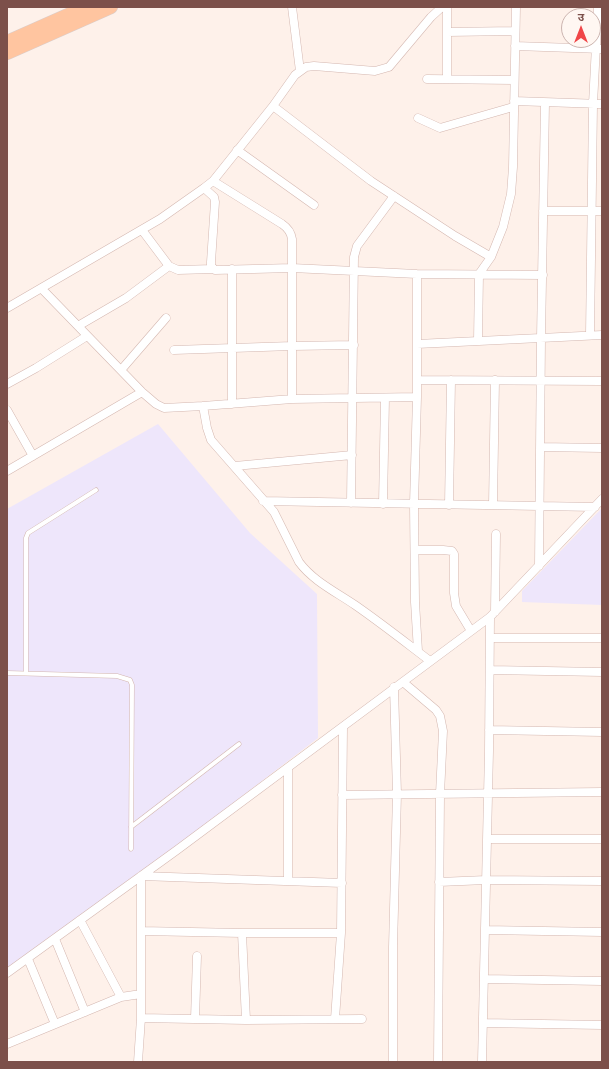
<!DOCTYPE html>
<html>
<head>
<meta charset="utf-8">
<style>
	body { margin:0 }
	#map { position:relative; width:609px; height:1069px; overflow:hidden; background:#fef1ea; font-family:Mulish,"Noto Sans Devanagari",sans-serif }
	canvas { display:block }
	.frame { position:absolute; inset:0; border:8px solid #7c504a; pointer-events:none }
	.north { position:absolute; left:561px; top:8px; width:40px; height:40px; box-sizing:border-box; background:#fff7f2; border:1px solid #cbb4af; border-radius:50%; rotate:0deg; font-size:11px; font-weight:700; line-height:16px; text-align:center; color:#7c504a }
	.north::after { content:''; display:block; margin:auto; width:14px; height:18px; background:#f04648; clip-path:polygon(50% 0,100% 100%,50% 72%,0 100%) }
</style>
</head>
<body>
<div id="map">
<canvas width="609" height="1069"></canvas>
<div class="frame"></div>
<div class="north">उ</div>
</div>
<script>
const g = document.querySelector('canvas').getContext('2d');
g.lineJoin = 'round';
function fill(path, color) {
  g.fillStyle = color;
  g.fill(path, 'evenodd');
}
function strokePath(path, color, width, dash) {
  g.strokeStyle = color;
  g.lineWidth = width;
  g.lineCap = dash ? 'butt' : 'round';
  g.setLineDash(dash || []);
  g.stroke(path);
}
fill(new Path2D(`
	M158 424 250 533 317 594 318 738 156 862 7 969V509Z
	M602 508V605L522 602V591Z`), '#eee6fb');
const service = new Path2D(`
	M7 673 117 676 130 680 132 685 131 849
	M26 673V538L28 533 96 490
	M131 827 239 744`);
const minor = new Path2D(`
	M292 7 300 71
	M447 32 515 31
	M515 46 602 49
	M427 79 514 80
	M447 79V7
	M514 101 602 104
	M273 106 371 181 455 236 491 257
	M418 118 440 128 513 107
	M237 150 314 205
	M213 181 282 224C288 228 291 232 292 239V399
	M204 188 214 197 215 202 211 262V266L215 270 292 268 417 274 543 275
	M543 211H602
	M142 230 169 266 178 270 213 269
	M417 274V397L414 504 415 602 418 651
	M42 289 142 392 156 404 164 408 203 406 292 399 417 397
	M7 308 160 219 204 188 213 181 273 106 295 75 306 67 314 66 375 71 389 67 431 17 442 7
	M78 326 126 298 169 266
	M590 335 593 104 598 7
	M478 341 479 274 491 257 503 227 511 194 513 167 516 7
	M417 344 602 335
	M174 350 292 346 354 345
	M121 370 166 318
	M417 380 602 381
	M7 384 36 368 87 336
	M232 404V269
	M203 406 207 428 211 440 274 512 299 562C313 581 336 592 355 605 381 623 405 642 430 661
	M7 410 33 456
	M540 447 602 448
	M235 466 352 455
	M7 471 142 392
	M263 501 595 507
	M351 503 354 257 357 246 394 196
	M383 504 385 398
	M449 505 451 380
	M493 505 495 380
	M415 550H443L452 551 454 554V593L456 606 471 631
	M539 566 541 338 545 103
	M495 612 496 534
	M491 638H602
	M490 670 602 672
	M403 682 436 710 440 716 443 731 440 794 438 1062
	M489 730 602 732
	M288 768V881
	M342 795 602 792
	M487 839H602
	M439 882 486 880 602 881
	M80 920 121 997
	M485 930 602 932
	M141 931 242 933H341
	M242 933 246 1020
	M55 939 85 1012
	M28 959 55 1024
	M7 973 177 850 490 617 602 499
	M484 979 602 981
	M141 1018 246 1020 362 1019
	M195 1019 197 956
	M335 1019 341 933 343 727
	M483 1023 602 1025
	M7 1044 121 997 141 994
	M138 1062 141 1018V876L342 883
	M393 1062V947L397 794 394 687
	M482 1062 489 751 490 617`);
const primary = new Path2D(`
	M7 42 86 7
	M7 53 111 7`);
strokePath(service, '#d4b7b0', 5);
strokePath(minor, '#d4b7b0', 9);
strokePath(primary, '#dacecc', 14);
strokePath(service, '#fff', 4);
strokePath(minor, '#fff', 8);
strokePath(primary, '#ffc5a0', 13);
</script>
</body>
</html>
